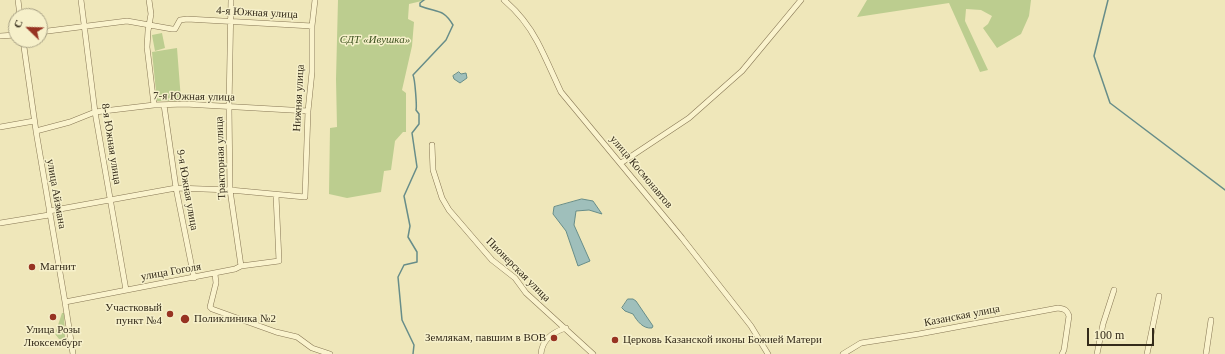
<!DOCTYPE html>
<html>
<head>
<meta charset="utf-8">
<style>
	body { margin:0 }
	#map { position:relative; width:1225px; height:354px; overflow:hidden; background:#efe7ba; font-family:Georgia,serif }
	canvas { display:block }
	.north { position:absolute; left:8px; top:8px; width:40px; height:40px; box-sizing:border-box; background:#f6f0ca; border:1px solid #a8a184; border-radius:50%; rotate:293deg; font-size:11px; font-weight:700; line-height:16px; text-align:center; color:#342b1a }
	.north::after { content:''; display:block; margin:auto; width:14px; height:18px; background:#973322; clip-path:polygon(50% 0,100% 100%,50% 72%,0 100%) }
	.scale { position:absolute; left:1087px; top:328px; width:67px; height:18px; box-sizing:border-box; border:2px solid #342b1a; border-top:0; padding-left:5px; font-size:12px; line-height:14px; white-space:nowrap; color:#342b1a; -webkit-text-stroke:3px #f6f0ca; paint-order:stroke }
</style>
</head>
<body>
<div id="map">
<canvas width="1225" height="354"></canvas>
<div class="north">С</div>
<div class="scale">100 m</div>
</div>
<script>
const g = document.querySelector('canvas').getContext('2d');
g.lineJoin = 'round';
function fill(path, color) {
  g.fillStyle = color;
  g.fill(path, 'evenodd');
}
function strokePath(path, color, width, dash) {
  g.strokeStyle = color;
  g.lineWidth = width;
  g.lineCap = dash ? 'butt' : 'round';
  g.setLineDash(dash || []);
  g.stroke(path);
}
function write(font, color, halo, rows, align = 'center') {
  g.font = font + ' Georgia,serif';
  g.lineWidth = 3;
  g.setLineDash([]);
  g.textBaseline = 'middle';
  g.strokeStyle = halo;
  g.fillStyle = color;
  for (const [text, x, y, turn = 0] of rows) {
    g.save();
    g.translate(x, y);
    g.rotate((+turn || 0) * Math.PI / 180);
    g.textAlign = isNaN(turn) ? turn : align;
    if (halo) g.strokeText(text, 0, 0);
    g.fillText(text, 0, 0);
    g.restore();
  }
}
fill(new Path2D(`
	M338 0H426L409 4 408 19 414 22 412 46 402 90 406 93V132H403L395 141 391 170 384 171 381 192 347 198 329 194 330 128 337 127 336 79Z
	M867 0H1031L1029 16 1021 34 997 48 983 28 988 24 992 16 981 10 966 9 965 21 988 70 980 72 949 3 857 17Z
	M162 33 165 48 155 51 152 35Z
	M177 48 181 100 180 101H157L152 52Z
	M62 313H64L65 337 63 340 59 339 55 334Z`), '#bccd8f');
const water = new Path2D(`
	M459 72 461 74 466 73 467 78 460 83 454 79 453 76Z
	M582 199 593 201 602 214 589 210 576 211 574 225 590 261 578 266 566 231 553 214 554 207Z
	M628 299H633L636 301 653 326 652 328C643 329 637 321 633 314L625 311 622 308Z`);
fill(water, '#9fbfbb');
strokePath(water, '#678d89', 1);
strokePath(new Path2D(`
	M1108 0 1094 56 1110 103 1225 190
	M413 354 414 345 402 320 398 277 404 265 417 262V252L408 237 410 226 404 196 417 167 412 133 419 124V114L416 110C417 107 415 79 413 75L446 40 453 25C443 8 437 13 420 6V3L424 0`), '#678d89', 1.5);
const minor = new Path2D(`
	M18 0 20 16
	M81 0 95 112 126 290
	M149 0 151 14 148 31 147 47 154 105
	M231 0 229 107 230 190 241 266
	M504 0C517 11 529 26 537 41 546 58 553 75 561 92L682 238 751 326 768 354
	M40 32 127 21 172 29H175L180 20 187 19 312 26
	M0 36 16 35
	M23 40 36 131 65 302 73 354
	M164 105 176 188 194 278
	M0 127 34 121
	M36 131 70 122 95 112 154 105 185 104 308 111
	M432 145 433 170 442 198 449 210 492 260 515 278 526 293 593 354
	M621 163 689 118 742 71 801 0
	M49 211 176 188 230 190 305 197 308 111 312 72V26L315 0
	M0 223 49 215
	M215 274 216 283 210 307 212 309 276 332 297 337 312 348 330 354
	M65 302 235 269 241 266 279 261 276 195
	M541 354C542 339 553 332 566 328
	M843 354 861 343 919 334 1058 308C1065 309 1067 310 1069 316L1064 350 1062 354
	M1097 354 1103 324 1114 290
	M1147 354 1159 296
	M1206 354 1211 320`);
strokePath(minor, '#867654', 6);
strokePath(minor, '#faf3cd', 5);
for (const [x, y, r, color] of [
	[32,267,4,"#973322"],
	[170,314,4,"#973322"],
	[53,317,4,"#973322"],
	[185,319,5,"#973322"],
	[554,338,4,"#973322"],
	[615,340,4,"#973322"]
]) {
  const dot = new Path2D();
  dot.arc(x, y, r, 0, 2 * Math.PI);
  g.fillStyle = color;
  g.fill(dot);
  strokePath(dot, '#f6f0ca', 1.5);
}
write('11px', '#342b1a', '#f6f0ca', [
	["4-я Южная улица",257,13,3],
	["7-я Южная улица",194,97,1],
	["Нижняя улица",299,98,-87],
	["8-я Южная улица",111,144,81],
	["Тракторная улица",221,158,-92],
	["улица Космонавтов",641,172,50],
	["9-я Южная улица",187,190,80],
	["улица Айзмана",56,194,80],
	["Пионерская улица",518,270,45],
	["улица Гоголя",171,272,-10],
	["Казанская улица",962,316,-11]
]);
write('italic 11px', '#3e5220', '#f6f0ca', [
	["СДТ «Ивушка»",375,40]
]);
write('11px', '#342b1a', '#f6f0ca', [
	["Магнит",40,267],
	["Участковый",162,308,"right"],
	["пункт №4",162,321,"right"],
	["Поликлиника №2",194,319],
	["Улица Розы",53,330,"center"],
	["Люксембург",53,343,"center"],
	["Землякам, павшим в ВОВ",546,338,"right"],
	["Церковь Казанской иконы Божией Матери",623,340]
], 'left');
</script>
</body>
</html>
